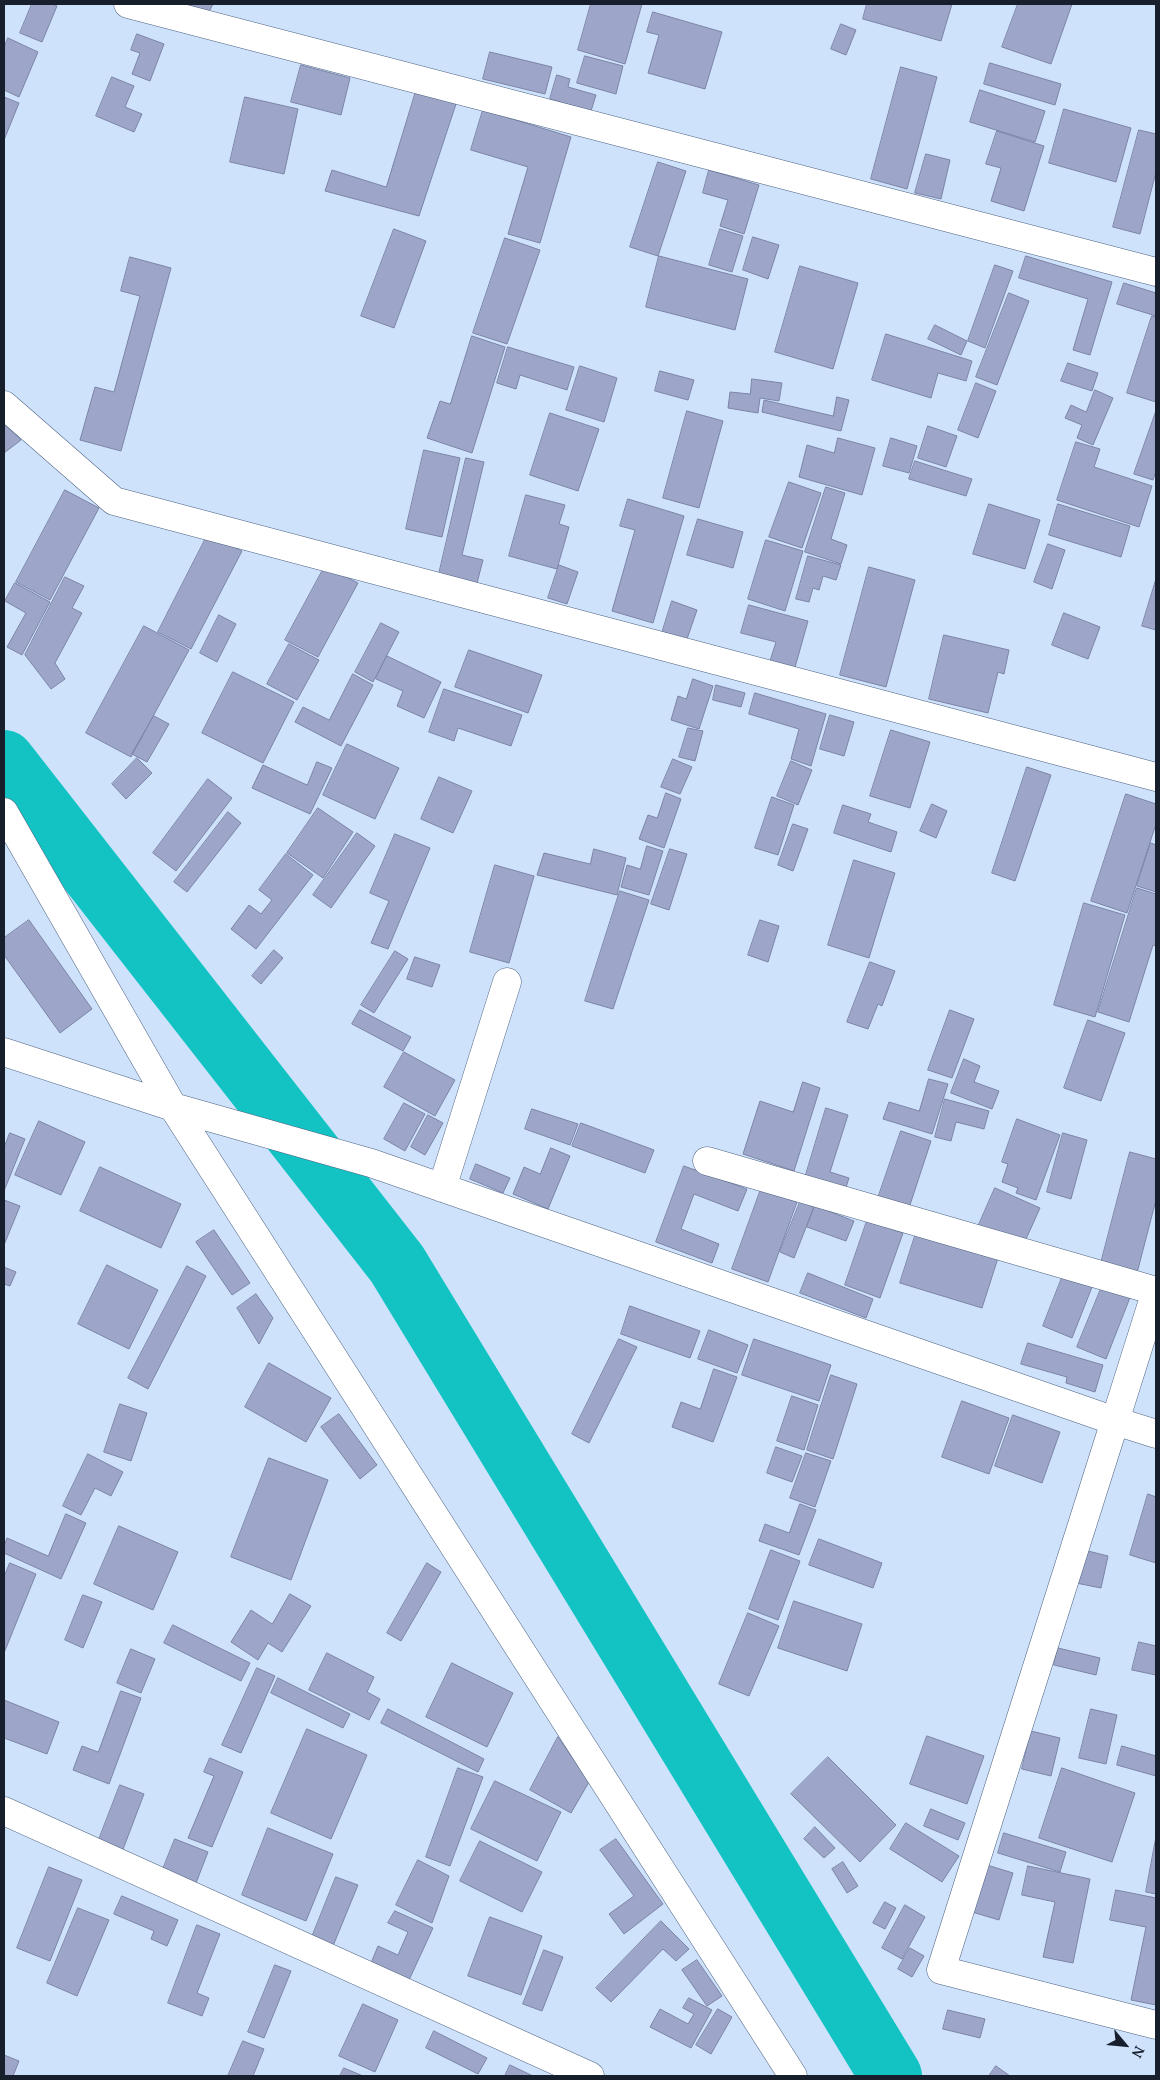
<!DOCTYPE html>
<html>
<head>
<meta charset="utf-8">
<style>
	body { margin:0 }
	#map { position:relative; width:1160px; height:2080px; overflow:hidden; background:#cee2fc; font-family:"PT Serif",serif }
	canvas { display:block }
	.frame { position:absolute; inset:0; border:5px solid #161f2b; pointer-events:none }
	.north { position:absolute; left:1100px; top:2020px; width:50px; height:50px; -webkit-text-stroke:4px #cee2fc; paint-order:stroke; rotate:118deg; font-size:14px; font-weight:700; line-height:20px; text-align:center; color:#161f2b }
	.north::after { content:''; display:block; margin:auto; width:18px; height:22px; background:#161f2b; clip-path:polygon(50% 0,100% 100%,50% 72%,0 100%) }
</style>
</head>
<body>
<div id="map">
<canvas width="1160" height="2080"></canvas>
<div class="frame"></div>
<div class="north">N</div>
</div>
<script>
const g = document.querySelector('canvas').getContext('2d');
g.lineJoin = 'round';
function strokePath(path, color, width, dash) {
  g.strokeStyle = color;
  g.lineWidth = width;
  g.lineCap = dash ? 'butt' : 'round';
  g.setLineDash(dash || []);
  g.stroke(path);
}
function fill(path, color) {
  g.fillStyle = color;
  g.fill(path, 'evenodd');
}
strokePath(new Path2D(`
	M4 761 397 1264 891 2076`), '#13c3c3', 62);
const building = new Path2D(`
	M32 4H52L57 6 42 42 20 33Z
	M185 4H213L208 14Z
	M591 4H642L625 64 578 50Z
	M867 4H952L941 41 863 19Z
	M1018 4H1072L1051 64 1002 47Z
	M653 12 722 32 705 89 648 73 659 35 647 32Z
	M841 24 856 30 846 55 831 49Z
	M137 34 164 44 150 81 132 74 140 53 131 50Z
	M8 38 38 52 19 97 4 90V48Z
	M490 52 552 67 545 94 483 79Z
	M585 56 623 66 616 94 577 83Z
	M990 63 1061 84 1055 105 984 84Z
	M301 65 350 78 341 115 291 102Z
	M901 67 937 77 907 189 871 179Z
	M557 75 570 79 568 87 596 95 591 111 550 99Z
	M112 77 134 86 125 107 142 114 134 132 96 116Z
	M980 90 1045 111 1035 142 970 122Z
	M416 91 456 104 419 216 325 191 332 170 386 187Z
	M4 97 19 103 4 140Z
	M245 97 298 109 284 174 230 162Z
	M1064 109 1131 128 1116 182 1049 163Z
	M483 110 571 137 540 243 508 234 528 167 471 150Z
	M1139 130 1156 134V172L1140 234 1113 227Z
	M997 131 1044 146 1024 211 991 201 1001 168 986 164Z
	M926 154 950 160 941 199 915 193Z
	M658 162 686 171 658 256 630 247Z
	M709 170 759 185 744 234 720 226 728 200 703 193Z
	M394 229 426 241 394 328 361 316Z
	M720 229 743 236 732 272 709 265Z
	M753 237 779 245 768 279 743 270Z
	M505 238 540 250 507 344 473 333Z
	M659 256 748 279 735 330 646 307Z
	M1026 256 1112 282 1090 355 1073 350 1088 299 1019 278Z
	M130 257 171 268 121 451 80 440 95 387 114 392 140 296 121 291Z
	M995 265 1013 271 985 348 968 341Z
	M800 266 858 283 833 369 775 352Z
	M1124 283 1156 293V316L1117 304Z
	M1009 293 1029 301 997 385 976 377Z
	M1152 316 1156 317V402L1127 393Z
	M935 325 967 341 961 355 928 339Z
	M886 334 972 361 966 381 938 373 931 398 872 380Z
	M472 336 505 347 472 453 427 438 440 401 450 404Z
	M508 347 574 367 567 390 520 375 516 389 497 383Z
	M1068 363 1098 373 1092 391 1061 381Z
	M580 366 617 378 604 422 566 410Z
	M660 371 694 380 688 400 655 391Z
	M752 379 782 383 779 401 760 398 758 413 728 408 730 392 750 394Z
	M976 383 996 391 978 438 958 430Z
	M1095 390 1113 398 1093 445 1077 438 1082 425 1065 418 1071 405 1086 412Z
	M837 397 849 400 841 431 762 412 764 400 833 416Z
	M687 411 723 421 699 508 663 498Z
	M1156 411V471L1153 480 1134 474Z
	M550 413 599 429 578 491 530 475Z
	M4 424 21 440 4 453Z
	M928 426 957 436 946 467 918 458Z
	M838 438 875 448 862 495 799 477 807 445 834 453Z
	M891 438 917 446 909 473 883 466Z
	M1076 442 1100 449 1094 467 1152 486 1139 527 1057 500Z
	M424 450 460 458 442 537 406 529Z
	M466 458 484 462 462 555 483 560 477 583 439 574Z
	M915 461 972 479 966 496 909 479Z
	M789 482 821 493 802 548 769 537Z
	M826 487 845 493 831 539 847 545 841 564 805 552Z
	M65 490 99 508 50 600 16 582Z
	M526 495 565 505 559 524 569 527 557 569 509 556Z
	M628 499 684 516 653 623 612 611 635 530 620 526Z
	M989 504 1040 520 1025 569 973 554Z
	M1058 504 1130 526 1121 557 1049 535Z
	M698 519 743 532 733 568 687 555Z
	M208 534 242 551 191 649 158 632Z
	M766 540 803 551 785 611 748 599Z
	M1048 544 1065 550 1052 589 1034 582Z
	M808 556 841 565 836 580 823 576 819 590 813 588 809 602 796 599Z
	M559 565 578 572 567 604 548 598Z
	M325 566 358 583 318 657 285 640Z
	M869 567 915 580 886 687 840 675Z
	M65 577 84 586 72 608 82 613 55 663 65 679 51 689 25 655Z
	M1156 579V630L1142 626Z
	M15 583 50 602 22 655 7 647 26 613 5 601Z
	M672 601 697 610 686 642 662 633Z
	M749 605 808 621 794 671 769 664 776 642 741 633Z
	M1064 613 1100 627 1088 659 1052 645Z
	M219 615 236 624 217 662 200 653Z
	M381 623 399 632 373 682 355 672Z
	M144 626 189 650 131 757 86 733Z
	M944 635 1009 650 1004 674 998 672 988 713 929 699Z
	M289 644 319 660 297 700 267 684Z
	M469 650 542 675 528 713 455 687Z
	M387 656 441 682 424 718 397 706 403 691 376 679Z
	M233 672 294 702 263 763 202 733Z
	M353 674 373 685 341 746 295 722 303 707 329 720Z
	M693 679 713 686 699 729 671 720 678 696 686 699Z
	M716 685 745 693 741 707 713 700Z
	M444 689 522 715 511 746 458 728 454 741 429 732Z
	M755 693 826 714 811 766 791 759 799 729 749 714Z
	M830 715 854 722 844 756 820 749Z
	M154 716 169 724 147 762 132 754Z
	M688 728 703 731 695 761 679 757Z
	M891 730 930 742 910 808 870 796Z
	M347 744 399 768 375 819 323 795Z
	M137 758 152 773 126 799 112 784Z
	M673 759 692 767 680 794 661 787Z
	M791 761 812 770 798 805 777 796Z
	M317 762 332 768 310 814 252 788 263 765 307 785Z
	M1027 767 1051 775 1015 881 992 873Z
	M439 777 472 791 453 833 421 819Z
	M208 779 232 798 176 871 153 853Z
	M666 793 681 799 664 848 639 839 648 815 657 818Z
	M1126 794 1156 804V824L1127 913 1091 901Z
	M772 797 794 805 778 855 755 848Z
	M932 804 947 811 936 838 920 831Z
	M843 805 871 814 868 822 897 832 891 852 834 833Z
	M318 808 353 832 323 878 287 853Z
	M228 812 241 823 187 892 174 882Z
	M793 824 808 829 793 871 778 865Z
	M357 833 375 846 331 908 313 895Z
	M395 834 430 848 388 949 371 943 389 901 370 893Z
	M1151 843 1156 845V892L1137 886Z
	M647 846 663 851 649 895 621 887 627 865 640 869Z
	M594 849 626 858 617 895 537 875 544 853 590 864Z
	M670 849 687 854 669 910 651 904Z
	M286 854 313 875 256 949 231 929 249 905 261 914 272 900 259 890Z
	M854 860 895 873 869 958 828 945Z
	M495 865 534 876 509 963 470 952Z
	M1137 888 1156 894V946L1153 945 1129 1022 1098 1012Z
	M620 891 649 900 613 1009 585 1001Z
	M1084 903 1125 915 1095 1017 1054 1005Z
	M29 920 92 1009 60 1033 4 955V938Z
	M760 920 779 926 768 962 748 955Z
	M274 950 283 958 261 984 252 976Z
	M395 951 408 959 374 1013 361 1005Z
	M415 957 440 965 432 987 407 979Z
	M870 962 895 971 882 1006 878 1004 868 1029 847 1022Z
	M360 1010 411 1037 403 1051 352 1024Z
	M950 1010 974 1019 952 1078 928 1070Z
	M1088 1020 1125 1033 1101 1101 1064 1088Z
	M404 1052 455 1080 435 1116 384 1087Z
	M964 1059 980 1066 974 1082 999 1091 992 1109 951 1093Z
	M929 1079 948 1084 932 1134 883 1119 889 1102 919 1111Z
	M803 1082 820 1088 794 1171 743 1154 760 1101 793 1112Z
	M945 1099 989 1111 984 1129 956 1122 951 1141 935 1137Z
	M404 1103 425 1114 405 1151 384 1139Z
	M826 1108 848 1115 830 1172 849 1178 842 1200 802 1188Z
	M532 1109 578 1124 570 1145 525 1129Z
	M428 1115 443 1123 425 1155 411 1147Z
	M1017 1119 1060 1135 1036 1200 1016 1193 1018 1188 1002 1182 1008 1164 1002 1162Z
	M39 1121 85 1142 61 1195 15 1175Z
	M581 1123 654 1150 645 1173 572 1146Z
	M901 1131 931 1141 907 1214 876 1204Z
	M10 1133 25 1139 4 1191V1148Z
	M1063 1133 1087 1140 1071 1199 1047 1192Z
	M551 1148 570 1156 548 1209 513 1194 524 1167 540 1174Z
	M1130 1152 1156 1159V1200L1137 1273 1101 1263Z
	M476 1164 510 1178 503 1193 470 1179Z
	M684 1166 747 1189 738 1211 694 1194 681 1229 719 1244 712 1263 656 1242Z
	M100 1167 181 1204 161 1248 80 1211Z
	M995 1188 1040 1208 1022 1248 977 1229Z
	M761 1189 797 1202 768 1282 732 1269Z
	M4 1200 20 1206 4 1245Z
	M800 1202 814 1207 794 1258 780 1252Z
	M815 1206 854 1221 846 1241 807 1227Z
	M867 1221 903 1233 880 1298 845 1285Z
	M214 1230 250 1283 232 1295 196 1242Z
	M916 1233 998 1258 982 1308 900 1283Z
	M107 1265 158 1290 129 1349 78 1324Z
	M187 1266 206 1276 148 1389 128 1378Z
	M4 1267 16 1272 10 1286 4 1284Z
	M1065 1270 1094 1282 1072 1338 1043 1326Z
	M808 1273 873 1299 866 1318 800 1293Z
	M1103 1284 1131 1295 1106 1359 1077 1347Z
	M256 1294 273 1318 259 1344 237 1308Z
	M630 1306 700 1331 690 1358 621 1334Z
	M709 1330 748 1345 737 1373 698 1359Z
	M619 1339 637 1347 589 1443 572 1434Z
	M754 1339 831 1365 819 1401 742 1375Z
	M1028 1343 1103 1365 1095 1392 1066 1383 1067 1377 1021 1364Z
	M269 1363 331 1398 306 1442 245 1407Z
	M714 1369 737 1377 713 1442 672 1427 681 1402 700 1409Z
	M831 1375 857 1384 833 1459 807 1450Z
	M792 1396 818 1405 804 1450 777 1441Z
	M962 1401 1009 1418 989 1474 942 1457Z
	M120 1404 147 1413 131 1461 104 1452Z
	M339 1414 377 1465 360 1479 321 1427Z
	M1013 1415 1060 1432 1042 1483 995 1466Z
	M776 1447 802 1456 792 1482 767 1473Z
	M806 1453 831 1461 815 1507 790 1498Z
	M88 1454 123 1472 111 1496 95 1488 81 1515 63 1506Z
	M269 1458 328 1480 291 1580 231 1557Z
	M1148 1494 1156 1497V1563L1130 1555Z
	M800 1504 816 1510 799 1555 759 1541 765 1524 789 1533Z
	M66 1514 86 1523 61 1579 4 1553V1546L7 1538 48 1556Z
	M119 1526 178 1552 153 1610 94 1584Z
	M819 1539 882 1563 873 1588 809 1565Z
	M771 1550 800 1561 778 1620 749 1609Z
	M1084 1550 1108 1556 1101 1588 1076 1583Z
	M10 1563 36 1574 4 1653V1577Z
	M427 1563 441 1572 401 1641 387 1633Z
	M290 1594 311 1606 282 1652 268 1643 258 1660 231 1642 251 1610 272 1624Z
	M83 1595 102 1602 83 1648 65 1640Z
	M794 1601 862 1624 847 1671 778 1648Z
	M748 1613 779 1626 749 1696 719 1684Z
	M173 1625 250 1663 241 1681 164 1643Z
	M1139 1642 1156 1646V1675L1132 1670Z
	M1058 1648 1100 1658 1096 1675 1054 1665Z
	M131 1649 155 1659 141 1693 117 1683Z
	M327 1653 374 1677 367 1692 380 1699 369 1720 309 1690Z
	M452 1663 513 1693 487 1747 426 1717Z
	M257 1668 275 1676 241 1753 222 1745Z
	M278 1678 350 1714 343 1728 271 1693Z
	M121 1691 141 1698 109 1784 73 1770 82 1746 98 1752Z
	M4 1700 59 1722 47 1754 4 1738Z
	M388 1709 484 1759 478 1772 381 1723Z
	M1091 1709 1117 1715 1106 1764 1079 1758Z
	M307 1729 367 1755 331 1839 271 1813Z
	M1031 1731 1060 1738 1051 1776 1022 1769Z
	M927 1736 984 1756 967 1804 910 1784Z
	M558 1737 589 1782 571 1813 530 1790Z
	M1122 1746 1156 1756V1776L1117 1765Z
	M828 1757 896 1825 860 1862 791 1794Z
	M210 1758 243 1772 212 1847 188 1838 214 1776 204 1772Z
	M458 1768 483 1777 450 1866 426 1857Z
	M1062 1768 1135 1793 1112 1862 1039 1838Z
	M495 1781 561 1812 537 1861 471 1829Z
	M120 1785 144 1794 122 1852 98 1842Z
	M931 1809 965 1823 958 1840 924 1826Z
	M906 1823 959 1856 942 1882 890 1849Z
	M815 1827 835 1848 824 1858 804 1839Z
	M268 1828 333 1854 306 1921 242 1895Z
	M1004 1833 1066 1852 1060 1872 998 1853Z
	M1156 1837V1894L1146 1892Z
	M175 1839 208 1852 196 1883 163 1869Z
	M616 1839 663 1904 624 1934 609 1914 634 1896 600 1850Z
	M480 1841 542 1872 522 1912 460 1881Z
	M418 1860 449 1876 432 1923 396 1905Z
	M843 1862 858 1886 847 1893 832 1869Z
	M987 1865 1013 1873 999 1920 972 1912Z
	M1028 1866 1090 1879 1073 1963 1043 1957 1055 1902 1022 1895Z
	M49 1867 82 1880 50 1961 17 1948Z
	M336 1877 358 1885 333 1946 312 1937Z
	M1116 1890 1156 1898V2005L1131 2000 1146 1927 1110 1920Z
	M122 1896 178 1920 167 1946 151 1939 154 1931 114 1914Z
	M885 1902 896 1908 885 1929 873 1923Z
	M905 1905 925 1917 902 1959 882 1948Z
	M78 1908 109 1920 77 1996 47 1983Z
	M395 1911 433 1928 409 1980 371 1963 378 1946 398 1955 408 1932 388 1923Z
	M490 1917 542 1936 521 1995 468 1976Z
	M661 1921 689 1949 676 1961 663 1949 611 2002 596 1988Z
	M197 1925 220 1934 197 1993 209 1998 202 2016 168 2003Z
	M910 1948 924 1956 912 1977 898 1969Z
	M544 1950 563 1957 542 2011 523 2004Z
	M697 1960 722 1996 707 2006 682 1970Z
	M275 1965 291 1971 264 2038 248 2032Z
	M689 1998 712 2010 691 2048 650 2027 660 2009 688 2024 694 2014 683 2008Z
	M363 2004 398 2020 375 2072 339 2056Z
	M718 2009 732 2017 711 2054 696 2045Z
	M948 2010 985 2019 980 2038 943 2029Z
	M434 2031 487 2058 478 2074 426 2048Z
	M243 2041 264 2049 253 2076H228Z
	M4 2055 19 2061 13 2076H4Z
	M510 2065 533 2076H505Z
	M996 2066 1010 2076H989Z
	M344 2068 363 2076H340Z`);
fill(building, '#9da5c9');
strokePath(building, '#7c84a6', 1);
const street = new Path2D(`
	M128 4 1156 272
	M4 405 114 501 1156 777
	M4 812 173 1107 793 2076
	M4 1052 173 1107 371 1163 1115 1421 941 1970 1156 2025
	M707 1161 1156 1291 1115 1421 1156 1434
	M442 1188 507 982
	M4 1811 590 2076`);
strokePath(street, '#4e6380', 29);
strokePath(street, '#fff', 28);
</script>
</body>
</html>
